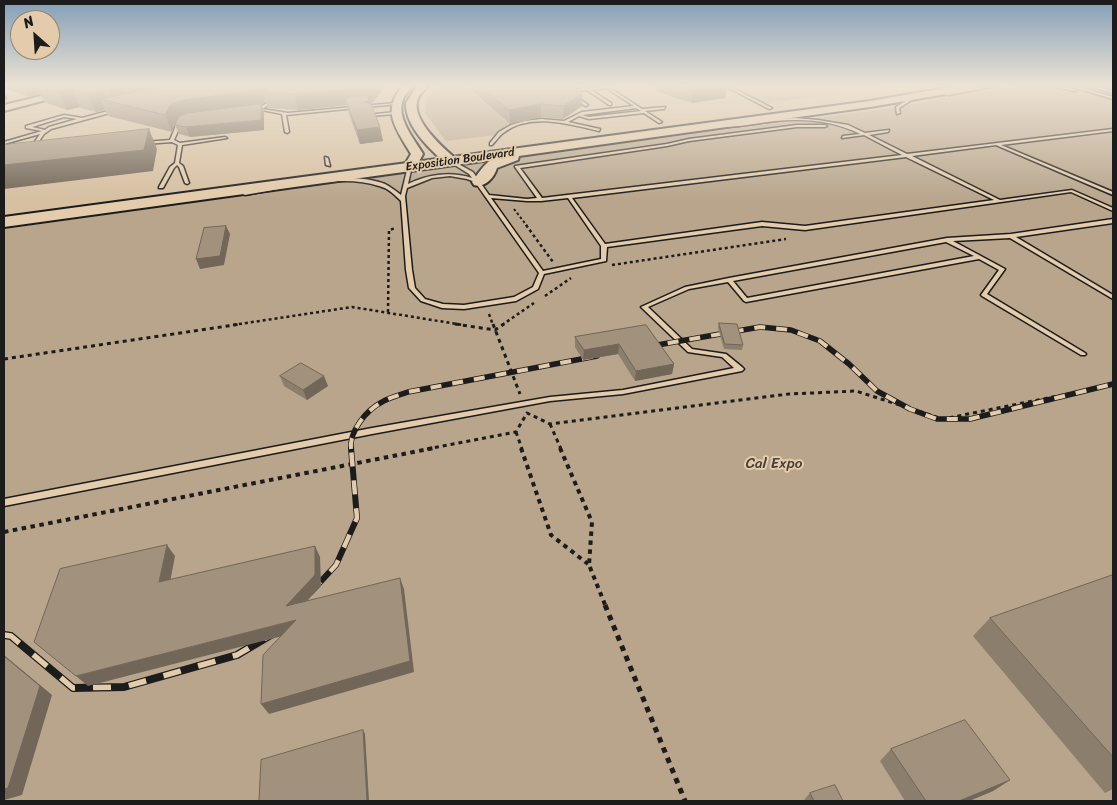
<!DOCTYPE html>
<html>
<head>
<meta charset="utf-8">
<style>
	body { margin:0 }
	#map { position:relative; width:1117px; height:805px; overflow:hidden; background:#d7c0a2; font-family:Sriracha,sans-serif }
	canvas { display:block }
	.frame { position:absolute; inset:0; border:5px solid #1c1c1c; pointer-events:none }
	.north { position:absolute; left:10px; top:10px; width:50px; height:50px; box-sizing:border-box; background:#e3cbab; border:1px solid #938572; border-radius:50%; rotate:334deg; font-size:14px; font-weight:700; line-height:20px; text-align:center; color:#1c1c1c }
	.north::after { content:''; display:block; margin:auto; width:18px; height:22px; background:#1c1c1c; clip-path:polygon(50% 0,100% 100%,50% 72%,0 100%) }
</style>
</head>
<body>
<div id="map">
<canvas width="1117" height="805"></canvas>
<div class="frame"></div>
<div class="north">N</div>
</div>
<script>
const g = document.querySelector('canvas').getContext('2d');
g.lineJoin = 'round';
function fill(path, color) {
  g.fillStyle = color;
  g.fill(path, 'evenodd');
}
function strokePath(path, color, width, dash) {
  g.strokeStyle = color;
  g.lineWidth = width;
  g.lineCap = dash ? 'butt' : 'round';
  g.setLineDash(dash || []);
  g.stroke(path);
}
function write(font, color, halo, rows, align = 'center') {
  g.font = font + ' Sriracha,sans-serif';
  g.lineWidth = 4;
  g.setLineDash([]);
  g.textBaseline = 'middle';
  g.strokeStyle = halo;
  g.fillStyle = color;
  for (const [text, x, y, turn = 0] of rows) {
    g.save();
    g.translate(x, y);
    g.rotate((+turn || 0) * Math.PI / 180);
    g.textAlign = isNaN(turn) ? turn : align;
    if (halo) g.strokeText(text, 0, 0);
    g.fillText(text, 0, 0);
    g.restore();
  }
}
fill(new Path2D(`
	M719 86H889L754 103Z`), '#c7b297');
fill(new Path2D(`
	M437 86H472L467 87 509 124 496 135 446 141 425 113 427 98Z
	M1011 86H1113V801H4V229L575 149 885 109Z
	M829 93 837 94 766 103 749 95 761 94 780 98Z`), '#b8a58c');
const lane = new Path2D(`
	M561 86H564L569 90 607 86 642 109 665 107 664 109 645 111 662 122 659 123 644 113 589 119 579 116 568 122 600 129 599 131C569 124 530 112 503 133 499 136 496 141 492 145H490V143L499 132 511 125 525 121 541 119 564 121 582 112 634 106 606 88 591 90 611 103V105H609L587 90 571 92 588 105 585 106ZM636 108 641 111 589 117 582 115Z
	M725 86H729L772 108 769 109Z
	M990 86H997L949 95 937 93 939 92 949 93Z
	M1050 86H1058L1077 90 1075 91Z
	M1070 86H1075L1113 97V99Z
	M1089 86H1094L1113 91V93Z
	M4 96 6 98 4 99Z
	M912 97 915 98 899 108 900 113 897 114 896 107Z
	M274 99 275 101 262 109 288 113 395 103 397 104 286 115 289 132 287 133 285 132 282 114 257 109Z
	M116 109 117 111 51 129 44 134 33 150 30 149 40 134 4 144V142L42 131 26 128V126L64 115 82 118ZM64 117 77 119 49 127 45 130 32 127Z
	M395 112 396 114 369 116 367 115Z
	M795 118 818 120 848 125 865 133 889 130 888 132 869 135 907 154 1113 129V131L1001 145 1113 192V195L996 145 912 156 1000 200 1072 190 1113 208V211L1071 192 805 230 762 226 607 247 606 261 544 274 538 289 516 301 464 309 442 308 421 301 409 288 406 270 401 201C395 195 388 188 379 186 341 173 284 189 245 195L243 194 245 193C283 187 348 169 385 184 391 187 396 191 401 195L408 166 410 165 412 166 408 184C428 174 451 171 472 178L469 174 450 162V160H451L473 172 489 195 527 199 537 198 515 167V166L667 144 689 139 797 125H825L827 126 825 127H797L689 141 667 146 520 168 542 198 902 155 864 135 842 138 843 136 860 134C835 121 804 118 776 121 758 123 740 127 722 127L720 126 779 119ZM906 157 994 200 805 226 762 222 605 244 572 198ZM450 176 467 179 475 182 539 273 533 287 514 297 464 305 443 304 425 299 415 288 412 270 405 196 407 188 432 178ZM491 198 527 201H541L568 198 601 246V259L543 271Z
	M182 120 184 121 181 124 174 140 180 143 225 137 227 138 182 145 179 163 183 166 189 183 187 184 185 183 179 167 177 165 174 168 163 188H159V187L170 167 175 163 178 145 172 142 145 144 143 143 145 142 170 140 177 123Z
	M325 157 328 158 330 166 326 165Z
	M1113 219V223L1016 237 1113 295V299L1010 238 953 241 1005 269 987 294 1085 353 1086 354 1085 355H1081L982 296 981 295 999 270 979 259 746 302 744 301 728 282 689 289 648 307 692 349 726 354 742 367 744 369 742 371 623 394 550 401 372 434 4 506V499L372 428 550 397 623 390 734 368 722 357 688 352 641 307 685 287 729 278 947 238 1011 234ZM946 242 974 256 747 298 733 281Z`);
const secondary = new Path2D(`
	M82 86H99L4 111V105Z
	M403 86H413C409 91 403 96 402 103 398 121 415 140 423 154L415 169 410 170 404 166 411 154C397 130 380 111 403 86Z
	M417 86H428C423 91 418 95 417 102 413 121 443 148 455 158L457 161 455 164H447C430 150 405 126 406 103Z`);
const primary = new Path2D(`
	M956 86H981L976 89 870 107 519 156 518 160 497 168C494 178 485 188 474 185L472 182C477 175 484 164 491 160L4 227V217L870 101Z`);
strokePath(lane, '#1c1c1c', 3);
strokePath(secondary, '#1c1c1c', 4);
strokePath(primary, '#1c1c1c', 4);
strokePath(new Path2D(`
	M514 209 527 226`), '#1c1c1c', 2, [2.5, 2.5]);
strokePath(new Path2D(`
	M526 225 553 262
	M612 265 786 239
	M545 296 571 278
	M388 312 389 230 396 228
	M489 314 493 325
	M233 325 352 307 463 325
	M502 325 534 303`), '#1c1c1c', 2.5, [3, 3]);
strokePath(new Path2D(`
	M455 324 495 330 504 324
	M493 324 520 394
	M4 359 241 324
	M550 424 561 449
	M516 432 522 449
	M427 449 516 432 527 413 550 424 789 394 856 391 943 419 1113 385`), '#1c1c1c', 3, [4, 4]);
strokePath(new Path2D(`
	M521 448 551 535 588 564
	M560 448 592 522 589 565 606 607
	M4 532 434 448`), '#1c1c1c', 4, [4.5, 4.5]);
strokePath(new Path2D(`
	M605 605 685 801`), '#1c1c1c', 5, [5.5, 5.5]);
fill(lane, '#e3cbab');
fill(secondary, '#e3cbab');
fill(primary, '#e3cbab');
const railFar2 = new Path2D(`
	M646 347 760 327 791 330 820 341 849 364 877 391 910 409 937 419H970L1113 384
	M351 449C349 432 366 410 382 402 390 397 400 395 408 392L597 356`);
const railFar1 = new Path2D(`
	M311 592 336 565 357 518 351 448`);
const rail = new Path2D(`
	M4 635 11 636 73 688 124 687 237 655 274 633`);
strokePath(railFar2, '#1c1c1c', 5.5);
strokePath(railFar1, '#1c1c1c', 6);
strokePath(rail, '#1c1c1c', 8);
strokePath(railFar2, '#e3cbab', 4, [11]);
strokePath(railFar1, '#e3cbab', 4.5, [14]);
strokePath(rail, '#e3cbab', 5.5, [18]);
fill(new Path2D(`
	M4 86H386L372 103H369L383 141 360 144 348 111 347 105 298 110 268 108 266 102 261 104 264 112V130L190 137 179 134 175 125 172 132 108 116 105 110 96 112 81 108 80 107 67 110 44 102 40 94 29 97 4 88Z
	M470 86H573L582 106 563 119 541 117 510 124 470 89Z
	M649 86H727L725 98 692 103 664 94Z
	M803 86H822L821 87Z
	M719 323 743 345 742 350 724 349 718 328Z
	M646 325 674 364 672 374 635 381 618 354 583 360 575 347V337Z
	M280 376 328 386 307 400 284 386Z
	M1113 575V789L1105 793 973 636 990 618Z
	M891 749 1010 780 993 791 969 801H905L880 761Z
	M810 793 843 801H804V800Z`), '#8b7e6c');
fill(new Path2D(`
	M23 86H36L40 94 29 97Z
	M116 86H209L114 103 108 88Z
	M261 86H302L263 92 266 102 261 104 264 112V130L190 137 186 127 177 120 172 132 165 115 171 104 183 100Z
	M370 86H386L372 103H369L371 113 345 98 347 105 298 110 294 94Z
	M727 86 725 98 692 103 693 90Z
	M73 88 72 90 80 107 67 110 58 92Z
	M103 91 107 101 100 99 105 110 96 112 88 94Z
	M582 93V106L563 119 564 106Z
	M541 104V117L510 124 509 110Z
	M380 127 383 141 360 144 357 130Z
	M149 129 157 149 153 171 4 189V165Z
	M226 226 230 234 224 265 200 269 196 259Z
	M619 344 618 354 583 360 584 350Z
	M674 364 672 374 635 381 636 371Z
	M324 376 328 386 307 400 303 390Z
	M167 545 175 556 168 593 159 582Z
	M315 546 320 557 321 586 292 617 286 606Z
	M400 578 404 589 414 672 269 714 261 704Z
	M296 620 302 631 88 686 76 676Z
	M4 655 52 695 22 795 4 800Z
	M363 730 365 734 369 801H367Z
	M1010 780 993 791 969 801H959Z`), '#716658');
const building = new Path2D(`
	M40 86H87L103 91 88 94 72 90 73 88 58 92Z
	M101 86H116L108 88Z
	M138 86H146L134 89 119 91Z
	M170 86H261L251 91 183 100 171 104 165 115 100 99Z
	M274 86H370L369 87 294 94 263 92Z
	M480 86H573L582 93 564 106 541 104 509 110Z
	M679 86H725L693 90Z
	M367 96 369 100 363 102 371 104 380 127 357 130 345 98Z
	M261 104V120L186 127 175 125 179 116 188 113Z
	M149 129 144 150 4 165V145Z
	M226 226 220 256 196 259 204 228Z
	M719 323 737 324 743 345 725 344Z
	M646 325 674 364 636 371 619 344 584 350 575 337Z
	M301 363 324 376 303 390 280 376Z
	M167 545 159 582 315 546V575L286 606 400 578 410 661 261 704 263 655 296 620 76 676 34 642 60 569Z
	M1113 575V757L990 618Z
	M4 656 40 686 8 788 4 789Z
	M965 720 1010 780 959 801H926L891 749Z
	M363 730 367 801H259L261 760Z
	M835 785 843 801H814L810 793Z`);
fill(building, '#a2927d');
strokePath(building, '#716658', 1);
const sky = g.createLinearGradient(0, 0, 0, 199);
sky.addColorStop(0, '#839eb7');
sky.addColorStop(0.43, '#ede3d5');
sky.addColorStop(1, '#ede3d500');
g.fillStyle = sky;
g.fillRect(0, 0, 1117, 199);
write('12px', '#1c1c1c', '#e3cbab', [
	["Exposition Boulevard",460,160,-8]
]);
write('15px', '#433e38', '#e3cbab', [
	["Cal Expo",774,464]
]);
</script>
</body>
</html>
